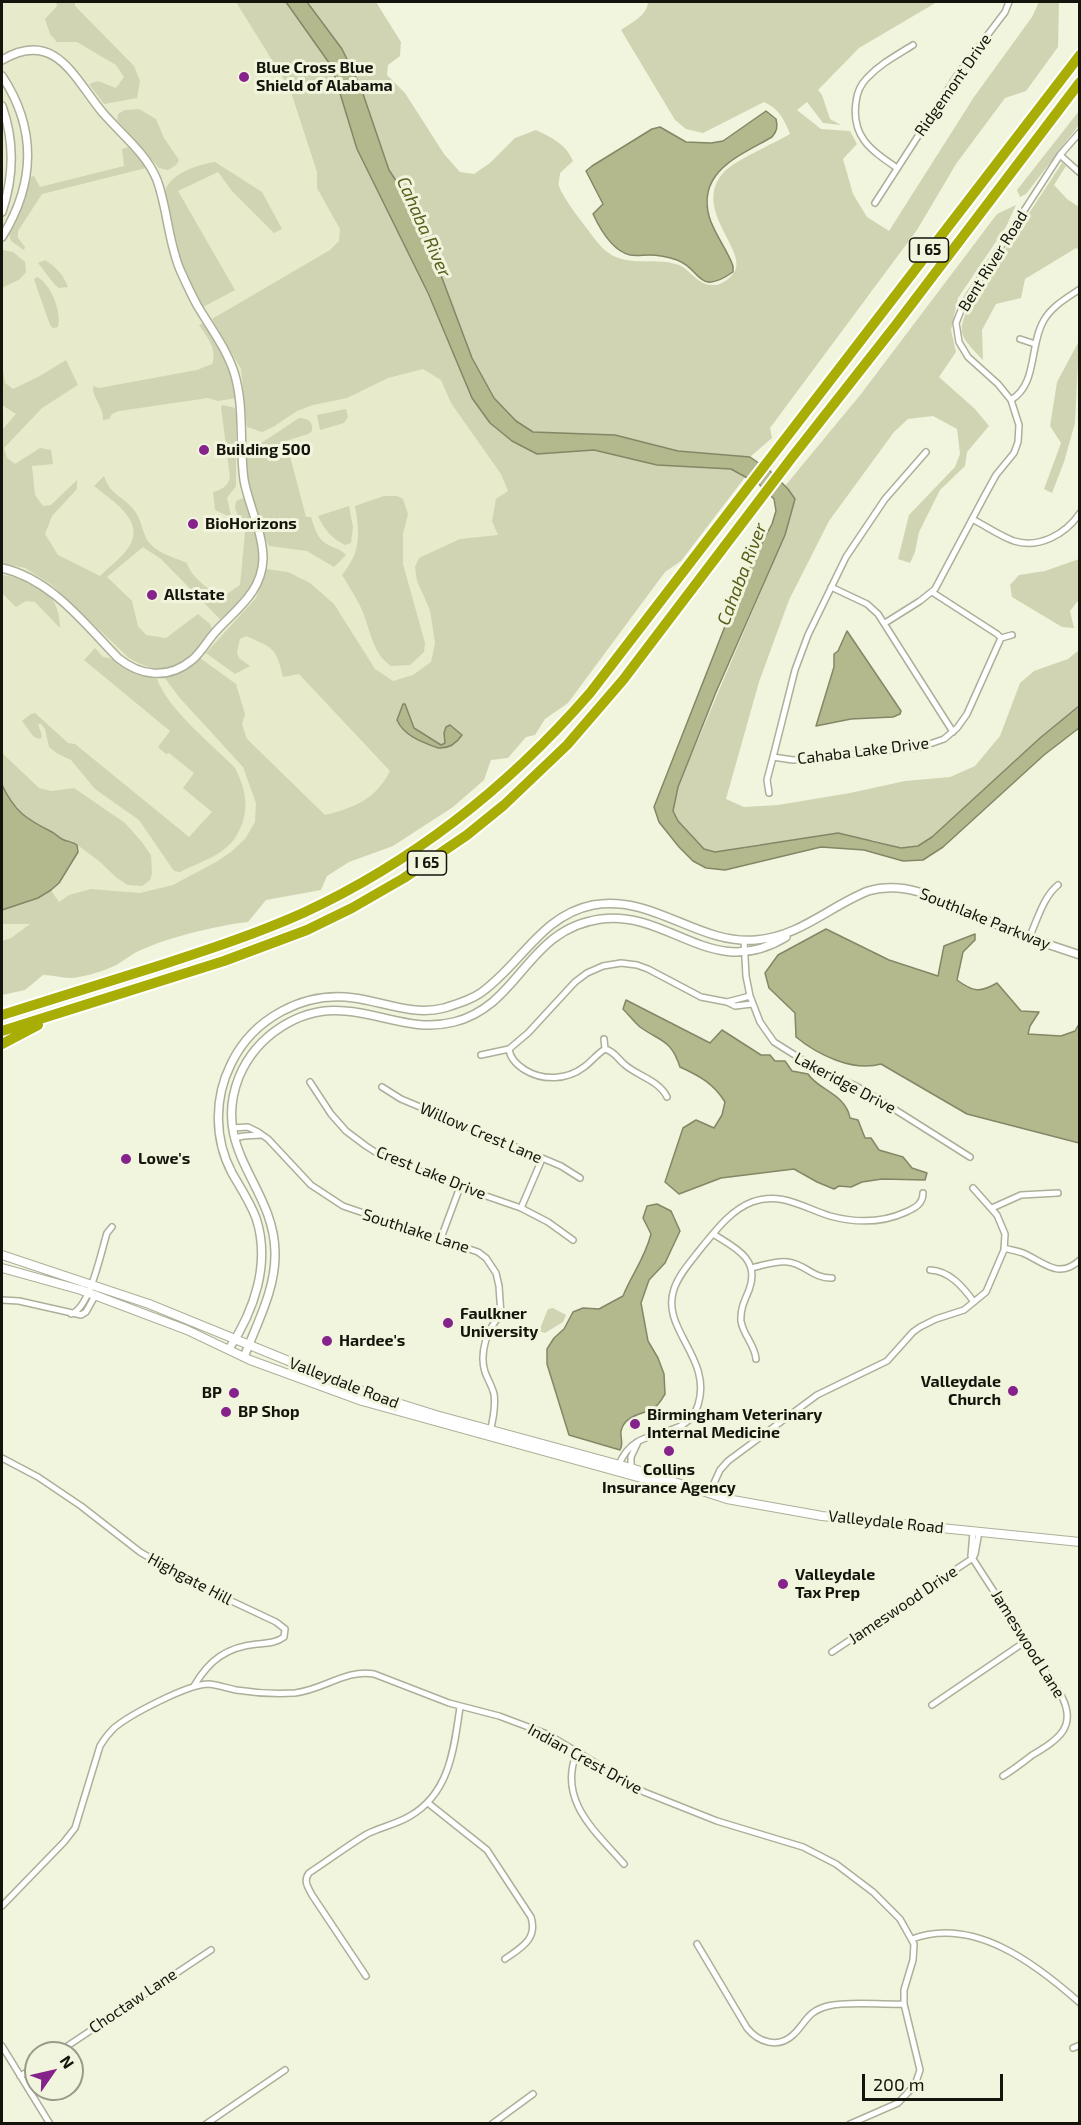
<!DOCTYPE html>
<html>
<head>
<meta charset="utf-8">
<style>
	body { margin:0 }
	#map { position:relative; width:1081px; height:2125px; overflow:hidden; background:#f2f5dd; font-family:"Exo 2",sans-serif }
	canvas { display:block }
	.frame { position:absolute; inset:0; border:3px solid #14140c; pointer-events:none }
	.north { position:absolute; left:24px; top:2041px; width:60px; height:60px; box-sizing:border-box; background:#f2f5dd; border:2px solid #999b89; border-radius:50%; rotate:56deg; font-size:16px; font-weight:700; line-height:24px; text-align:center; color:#14140c }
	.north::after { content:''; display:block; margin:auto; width:21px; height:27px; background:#85228c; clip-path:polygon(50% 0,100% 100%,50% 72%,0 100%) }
	.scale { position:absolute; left:862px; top:2074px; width:141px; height:27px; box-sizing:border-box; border:3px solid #14140c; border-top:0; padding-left:8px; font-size:18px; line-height:21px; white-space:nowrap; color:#14140c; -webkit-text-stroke:4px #f2f5dd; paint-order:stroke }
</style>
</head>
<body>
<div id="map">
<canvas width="1081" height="2125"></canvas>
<div class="frame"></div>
<div class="north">N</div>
<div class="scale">200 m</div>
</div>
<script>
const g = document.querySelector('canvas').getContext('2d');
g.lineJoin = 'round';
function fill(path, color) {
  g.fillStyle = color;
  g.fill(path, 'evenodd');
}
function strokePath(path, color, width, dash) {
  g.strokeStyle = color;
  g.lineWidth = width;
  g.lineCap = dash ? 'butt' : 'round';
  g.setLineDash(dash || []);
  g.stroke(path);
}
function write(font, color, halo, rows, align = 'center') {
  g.font = font + ' "Exo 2",sans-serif';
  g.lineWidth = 6;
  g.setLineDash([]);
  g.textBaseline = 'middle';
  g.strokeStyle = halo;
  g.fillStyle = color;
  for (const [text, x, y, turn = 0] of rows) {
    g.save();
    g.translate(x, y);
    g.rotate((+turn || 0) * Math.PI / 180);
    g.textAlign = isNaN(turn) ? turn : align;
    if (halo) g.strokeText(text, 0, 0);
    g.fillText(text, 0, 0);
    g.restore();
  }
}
fill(new Path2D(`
	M2 2H262L529 495 555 614 335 838 2 951Z`), '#e7eacb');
fill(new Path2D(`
	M56 2H75V6L134 66 140 81 137 98 104 104 89 84 98 81 116 88 124 77 116 65 77 42H57L50 34 45 19 57 6Z
	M236 2H286L332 67 342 94 472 398 537 454 594 450 657 465 731 469 746 476 681 561 665 572 568 703 545 719 535 735 526 737 508 758 491 760 484 780 453 807 393 846 349 862 327 876 321 890 266 900 248 922C215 926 163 938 133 954 128 957 123 961 118 964 107 970 91 975 79 977 66 980 56 975 43 975L25 990 2 995V941L11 938 30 924H2V818L59 902 69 895 91 889 140 893 173 885 216 862 231 852 245 839 255 822 256 803 243 767 179 697 164 677 186 669 200 658 236 684 245 714 242 724 247 739 325 815C354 808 376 799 390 771L299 674 283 677C276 647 273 648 246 636L240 639 237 652 239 658 250 666 235 674 206 653 256 598 267 569 288 572 310 583 334 604 375 669 393 681 413 675 431 662 435 643 430 610 417 581 415 567 419 558 460 539 498 535 492 521 496 499 508 491 501 474 451 403 441 380 423 369 388 378 347 398 313 405 297 411 273 427 262 432 247 427 241 369 212 319 330 250 339 241 340 229 317 188V172L290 89Z
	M307 2H376L401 42 400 56 388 65 387 75 405 93 444 154 460 172 474 174 490 163 515 138 536 130C552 138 566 144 573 161L560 173C560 176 558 183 559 186 563 199 589 231 598 243 621 272 651 255 679 265 692 271 697 285 713 285 721 286 731 278 735 271 747 250 692 209 723 173 733 161 775 143 790 134 784 119 779 109 764 102L703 133 686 129 675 120 621 30C632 22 647 16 648 2H937L859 48 818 90 822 95 830 119 841 125 823 123 807 102 797 110 821 129 850 131 857 144 843 159 853 194 867 217 889 231 974 97 1032 17 1039 2H1059L1058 47 1026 91 1005 98 956 164 917 230 770 428 772 438 750 457 678 451 615 435 533 432 516 421 494 398 472 358 418 214 389 170 361 88 342 49Z
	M139 109 156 119 164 138 179 160 176 165 168 170 159 168 117 120 118 114 125 110Z
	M1079 111V125L1026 194 1020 197 1017 190Z
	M128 147 142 159 146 168 42 194 18 231V238L25 247 24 250 11 241 9 235 19 214 31 177 34 176 40 187 124 166 122 149Z
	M215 162 262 192 282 229 274 233 232 191 218 172 178 191 235 290 203 307 182 267 165 191C171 173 197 165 215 162Z
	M1062 163 1066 166 1054 185 1067 199 1079 207V250L1076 248 1025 279 1021 298 996 304 982 330 983 360C958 334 956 333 972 300Z
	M1016 205 1006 227 958 298 951 330 956 352 939 377 975 409 989 426 967 452 965 466 940 490 919 532 915 552 910 563 898 559 909 515 955 467 960 454 957 429 933 416 908 419 894 432 829 521 789 600 759 682 726 799 744 807 778 805 850 793 905 781 950 777 975 766 1000 736 1020 683 1034 671 1068 659 1079 650V706L1040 738 932 837 918 846 901 848 873 840 760 844 714 852 704 849 678 822 673 811 678 787 785 535 795 499 785 486 861 394 997 214Z
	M2 250 13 252 25 262 26 272 20 279 2 288Z
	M45 260C57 268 63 274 68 287L59 288 55 285 38 263Z
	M37 277C51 284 62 312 58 327L53 328 50 325 36 285 34 279Z
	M205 322 232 372 236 398 218 401 208 398 119 411 112 414 109 419 103 420C104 407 92 398 93 386L99 388 197 370 212 364C218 349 207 337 199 325Z
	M1079 341 1075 423 1064 462 1052 493 1044 489 1061 443 1050 426 1057 382Z
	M66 360 78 385 42 408 4 448 7 458 15 464 40 448 51 450 53 464 32 466 35 495 43 506 51 505 77 480V489L52 516 45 534 58 555 100 576C110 566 124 556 130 545 145 520 110 499 94 486L104 476C111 496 122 495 134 510 141 519 142 530 147 540 156 553 173 557 187 563 191 577 210 592 224 596L240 585 245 533 235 508 236 501 243 498 246 502C255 530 268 566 248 593 240 603 230 611 220 619L161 559 143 547 107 577 132 601 138 626 146 635 166 638 198 614 210 624 212 629C188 662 171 683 129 658L52 585 25 568 2 563V430L16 414 2 405V364L5 383 13 389 40 376Z
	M223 405 235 408 236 413V486L227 498 231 515 228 516 215 510 213 492C221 490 227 487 230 478L221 406Z
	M346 409 348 417 344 423 320 430 317 415Z
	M299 418C308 418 313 421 312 431L308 434 286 441 306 517H311C314 526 317 538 325 543 332 548 340 548 346 555L334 567 307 551 269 546C260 527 242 472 248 452Z
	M384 496H397L403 499 408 514 403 534V564L425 643 424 652 410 665 391 666C371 652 371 629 361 608 356 597 348 585 342 575 361 552 360 534 355 506Z
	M349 506 353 527 351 543 345 545C332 539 324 529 318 516Z
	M1079 559V602H1077L1070 611 1074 628 1062 627 1012 597 1010 585 1019 575 1045 571Z
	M2 575C34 579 60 591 60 628L35 602 26 601 16 607 2 593Z
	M95 648 103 657C113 657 120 666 129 670 138 675 146 677 157 679 170 712 210 742 235 768 243 784 248 799 244 817 235 853 210 857 180 872L174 871 139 820 95 789 71 760 58 754 49 747 45 729 41 724H38L42 736 40 739 34 737 22 721 31 714 35 713 68 743 75 744 189 837 212 812 183 788 194 773 169 753 166 754 158 747 170 731 84 660Z
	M2 753 39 788 51 791 74 788 125 823 141 841 151 855 152 873 150 880 142 886 128 885 117 878 99 861 72 841 63 840 54 833 36 825 23 816 17 807 10 801 2 785Z
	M553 1308 566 1315 563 1322 545 1333 539 1331 548 1309Z`), '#d0d4b2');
const water = new Path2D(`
	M286 2H307L342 49 361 88 389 170 418 214 472 358 494 398 516 421 533 432 615 435 678 451 750 457 770 471 788 489 795 499 785 535 716 692 678 787 673 811 678 821 704 849 715 852 838 833 901 848 918 846 932 837 1040 738 1079 706V728L1044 755 943 847 923 860 903 861 864 850 821 847 725 870 706 868 693 861 679 847 659 822 654 807 729 616 756 554 772 524 776 511 774 499 760 485 731 469 657 465 594 450 537 454 512 441 490 423 472 398 428 293 357 149 332 67Z
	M766 111 776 119C778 127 777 131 772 137 741 155 697 171 709 216 713 232 727 249 733 266V272C697 297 702 269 677 260 668 257 659 255 649 255 643 255 636 256 630 255 613 251 600 229 593 214L603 204 586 171 592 166 652 129 660 127 686 142 711 143 723 141Z
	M847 631 901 711 900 714 893 717 851 719 816 726 834 667V654L838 651Z
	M403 704H405L414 728 441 745 445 743 444 733 446 727 450 725 462 735C456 744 449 749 438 748 422 742 404 736 397 720Z
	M2 785C15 812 26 819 52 832 56 834 60 839 64 840 69 842 72 841 77 845L78 852 59 883 51 890 38 898 2 910Z
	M826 929 889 960 938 976 944 946 975 934V940L963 952 957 980C973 992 980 993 997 983L1021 1011 1039 1012 1030 1026 1028 1034 1061 1036 1075 1031 1079 1024V1143L967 1114 881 1064C853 1072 818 1055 796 1037L795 1013 769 988 765 973 778 955Z
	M626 1000 710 1043 722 1030 761 1055H770L775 1061H785L792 1071 808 1074C818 1090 846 1094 850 1118L858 1120 865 1138H871L879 1150 903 1157 912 1168 927 1173 925 1180 882 1179 862 1182 851 1187 839 1186 834 1189 817 1182 794 1169 721 1178 679 1194 665 1182 683 1128 696 1120 714 1128 722 1115 725 1102C714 1084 700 1076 680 1067 671 1039 661 1042 640 1027 634 1022 629 1015 623 1009Z
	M657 1204 671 1211 680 1231 665 1263 649 1280 641 1303 648 1341 658 1358 664 1374 665 1394C662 1399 658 1407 652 1409 641 1415 625 1415 621 1431 620 1438 624 1443 620 1450L569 1435 547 1364V1349L554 1338 564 1329 573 1312 583 1308 599 1309 623 1296C632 1274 645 1258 651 1234L643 1218 647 1206Z`);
fill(water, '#b4b88d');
strokePath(water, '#848766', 1.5);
const minor = new Path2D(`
	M1060 155 1080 173
	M897 168C871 150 851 137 856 102 857 93 860 85 867 78 880 64 897 55 913 45
	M875 203 958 74 1005 12 1009 2
	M1020 339 1035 344
	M1011 400C1038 384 1029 345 1044 320 1052 306 1067 298 1080 289
	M972 519C986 526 1000 536 1014 541 1039 549 1066 534 1080 513
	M831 587 867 604 878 614 953 732
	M932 592 997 634 1001 638
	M885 623 920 601 935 589 985 495 996 475 1014 453 1018 442 1019 425 1011 400 998 384 968 357 959 342 956 323 963 305 1060 155 1080 132
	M1001 638 1012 635
	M773 757 793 760 918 748 944 739 957 728 967 714 1001 638
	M769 793 767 780 773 757 795 670 808 635 846 557 885 499 926 452
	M1029 938C1037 921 1043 897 1058 885
	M744 940 746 976 750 996 760 1022 774 1042 825 1074 854 1085 875 1097 970 1157
	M727 1002 750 996
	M604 1039 605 1049
	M509 1049C510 1059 517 1065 525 1070 543 1081 567 1080 584 1067 591 1062 597 1054 605 1049
	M605 1049C614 1051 618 1059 624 1064 637 1076 659 1080 667 1097
	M481 1055 509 1049 528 1033 575 982 587 973 603 966 621 963 637 965 648 969 701 997 727 1002 735 1006 752 1004
	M310 1082 331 1114 346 1131 366 1146 380 1155 460 1187 521 1208 548 1222 573 1240
	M382 1087 401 1099 561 1166 580 1178
	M232 1128 248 1127 258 1132 268 1139 311 1185 343 1206 478 1252 486 1258 496 1273 499 1286 501 1315C487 1328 479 1353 485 1372 488 1380 492 1386 494 1394 496 1407 493 1420 490 1432
	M234 1138 244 1136 261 1135
	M521 1208 542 1159
	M992 1208 1021 1195 1058 1193
	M713 1234C734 1247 761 1259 749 1290 745 1300 740 1309 741 1321 743 1335 755 1345 756 1359
	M441 1238 460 1187
	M1004 1248C1011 1250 1017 1251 1023 1253 1044 1262 1058 1280 1080 1260
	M751 1268C762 1266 776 1260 788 1262 805 1264 814 1279 832 1278
	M930 1270C950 1271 963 1287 974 1302
	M2 1300 19 1301 81 1315 86 1312 96 1294
	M71 1314C90 1308 101 1252 107 1233L112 1227
	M2 1458 38 1477 81 1506 140 1552 189 1581 276 1622 285 1629 284 1637C276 1643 267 1643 257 1644 227 1647 209 1660 194 1686
	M620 1467 619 1465C635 1421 686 1444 698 1405 713 1358 660 1329 674 1289 679 1274 692 1260 702 1247 716 1230 731 1210 752 1202 781 1191 804 1208 830 1216 856 1223 882 1223 906 1212 915 1208 923 1204 923 1193
	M631 1469V1457L638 1442
	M709 1494 720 1470 728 1461 817 1395 887 1361 913 1332 920 1327 936 1319 964 1310 986 1292 1004 1250 1005 1234 997 1215 973 1188
	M973 1532 971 1556 1062 1697C1078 1729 1055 1741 1031 1756 1022 1763 1013 1770 1003 1776
	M973 1558 975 1554 979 1532
	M832 1652 973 1558
	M932 1705 1026 1641
	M577 1752C557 1800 595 1831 624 1864
	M428 1803 487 1850 531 1917C538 1939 521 1948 505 1959
	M2 1906 64 1842 75 1828 100 1746C104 1739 108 1734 114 1728 131 1714 188 1684 209 1684 218 1685 227 1688 236 1690 255 1693 276 1694 295 1693 323 1690 346 1669 374 1674L449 1703 499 1716 547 1734 644 1792 717 1821 803 1847 836 1864 873 1892 900 1919 914 1944 913 1960 904 1990V2004L920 2070 915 2085 898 2103 850 2124
	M912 1939C974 1916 1036 1964 1080 2003
	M697 1944 747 2028C758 2042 778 2049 793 2035 806 2023 807 2011 828 2006 848 2001 882 2005 904 2004
	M366 1976 312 1895C308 1887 303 1881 309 1873 329 1860 347 1846 367 1834 381 1827 397 1824 410 1816 450 1793 454 1748 460 1707
	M2 2046 50 2124
	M1073 2048 1080 2045
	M57 2053 211 1950
	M20 2076 36 2067
	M206 2124 285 2070
	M492 2124 533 2094`);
const tertiary = new Path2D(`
	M2 60C56 28 75 80 103 113 122 135 146 153 157 180 168 210 168 243 181 272 186 283 191 294 197 305 210 327 226 348 234 372 245 407 239 445 244 480 249 507 263 532 263 559 262 591 238 608 218 629 208 639 202 652 192 660 168 680 140 676 118 658 84 623 51 579 2 568
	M2 76C37 129 35 184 2 237
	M2 106C15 142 14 176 2 212
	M229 1349C254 1311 271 1263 256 1218 250 1202 240 1187 232 1173 214 1139 214 1098 231 1064 253 1018 304 991 354 998 384 1002 413 1016 444 1008 457 1004 471 1000 482 992 521 964 542 915 593 905 653 894 698 945 756 940 799 937 830 906 868 891 885 886 902 887 919 892L1029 938 1080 955
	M244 1357C257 1323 276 1289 275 1252 274 1186 210 1150 239 1077 256 1036 300 1006 345 1011 384 1014 414 1032 454 1022 521 1005 526 929 601 919 670 910 712 982 786 937`);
const secondary = new Path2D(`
	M2 1255 149 1304 372 1395 436 1415 631 1468 727 1499 822 1516 1080 1542
	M2 1268 81 1290 187 1330 250 1360 362 1401 681 1489`);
const motorway = new Path2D(`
	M2 1015C54 999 106 982 158 966 207 950 256 934 303 913 415 861 510 785 590 693L1080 55
	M2 1031 224 961 307 930 352 908 404 878 467 835 504 805 567 745 623 680 793 456 895 326 1080 82
	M2 1044 38 1025`);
strokePath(minor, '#adaf99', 8);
strokePath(tertiary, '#adaf99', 10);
strokePath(secondary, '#adaf99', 10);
strokePath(motorway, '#fff', 14);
strokePath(minor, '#fff', 5);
strokePath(tertiary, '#fff', 7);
strokePath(secondary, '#fff', 8);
strokePath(motorway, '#a8ae05', 10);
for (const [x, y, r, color] of [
	[244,77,6,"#85228c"],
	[204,450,6,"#85228c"],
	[193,524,6,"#85228c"],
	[152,595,6,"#85228c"],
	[126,1159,6,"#85228c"],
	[448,1323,6,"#85228c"],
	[327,1341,6,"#85228c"],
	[1013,1391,6,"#85228c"],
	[234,1393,6,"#85228c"],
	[226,1412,6,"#85228c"],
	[635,1424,6,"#85228c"],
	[669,1451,6,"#85228c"],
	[783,1584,6,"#85228c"]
]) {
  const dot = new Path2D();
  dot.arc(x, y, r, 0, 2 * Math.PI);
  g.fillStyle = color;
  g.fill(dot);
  strokePath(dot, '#f2f5dd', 2);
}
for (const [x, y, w] of [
	[929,250,39],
	[427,863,39]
]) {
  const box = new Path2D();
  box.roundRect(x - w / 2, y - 12, w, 24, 4.5);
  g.fillStyle = '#f2f5dd';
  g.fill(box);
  strokePath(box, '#14140c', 1.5);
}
write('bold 15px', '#14140c', null, [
	["I 65",929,250],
	["I 65",427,863]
]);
write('bold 16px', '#14140c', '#f2f5dd', [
	["Blue Cross Blue",256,68],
	["Shield of Alabama",256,86],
	["Building 500",216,450],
	["BioHorizons",205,524],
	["Allstate",164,595],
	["Lowe's",138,1159],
	["Faulkner",460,1314],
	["University",460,1332],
	["Hardee's",339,1341],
	["Valleydale",1001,1382,"right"],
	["Church",1001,1400,"right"],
	["BP",222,1393,"right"],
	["BP Shop",238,1412],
	["Birmingham Veterinary",647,1415],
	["Internal Medicine",647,1433],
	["Collins",669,1470,"center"],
	["Insurance Agency",669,1488,"center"],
	["Valleydale",795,1575],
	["Tax Prep",795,1593]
], 'left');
write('16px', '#14140c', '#f2f5dd', [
	["Ridgemont Drive",953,85,-55],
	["Bent River Road",993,261,-58],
	["Cahaba Lake Drive",863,751,-7],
	["Southlake Parkway",985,919,22],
	["Lakeridge Drive",845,1083,28],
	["Willow Crest Lane",481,1133,23],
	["Crest Lake Drive",431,1173,22],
	["Southlake Lane",416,1231,18],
	["Valleydale Road",344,1383,21],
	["Valleydale Road",886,1522,6],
	["Highgate Hill",190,1579,28],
	["Jameswood Drive",903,1605,-34],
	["Jameswood Lane",1028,1644,58],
	["Indian Crest Drive",585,1759,29],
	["Choctaw Lane",133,2001,-34]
]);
write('italic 18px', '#595c18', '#f2f5dd', [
	["Cahaba River",424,227,66],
	["Cahaba River",742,574,-69]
]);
</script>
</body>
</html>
